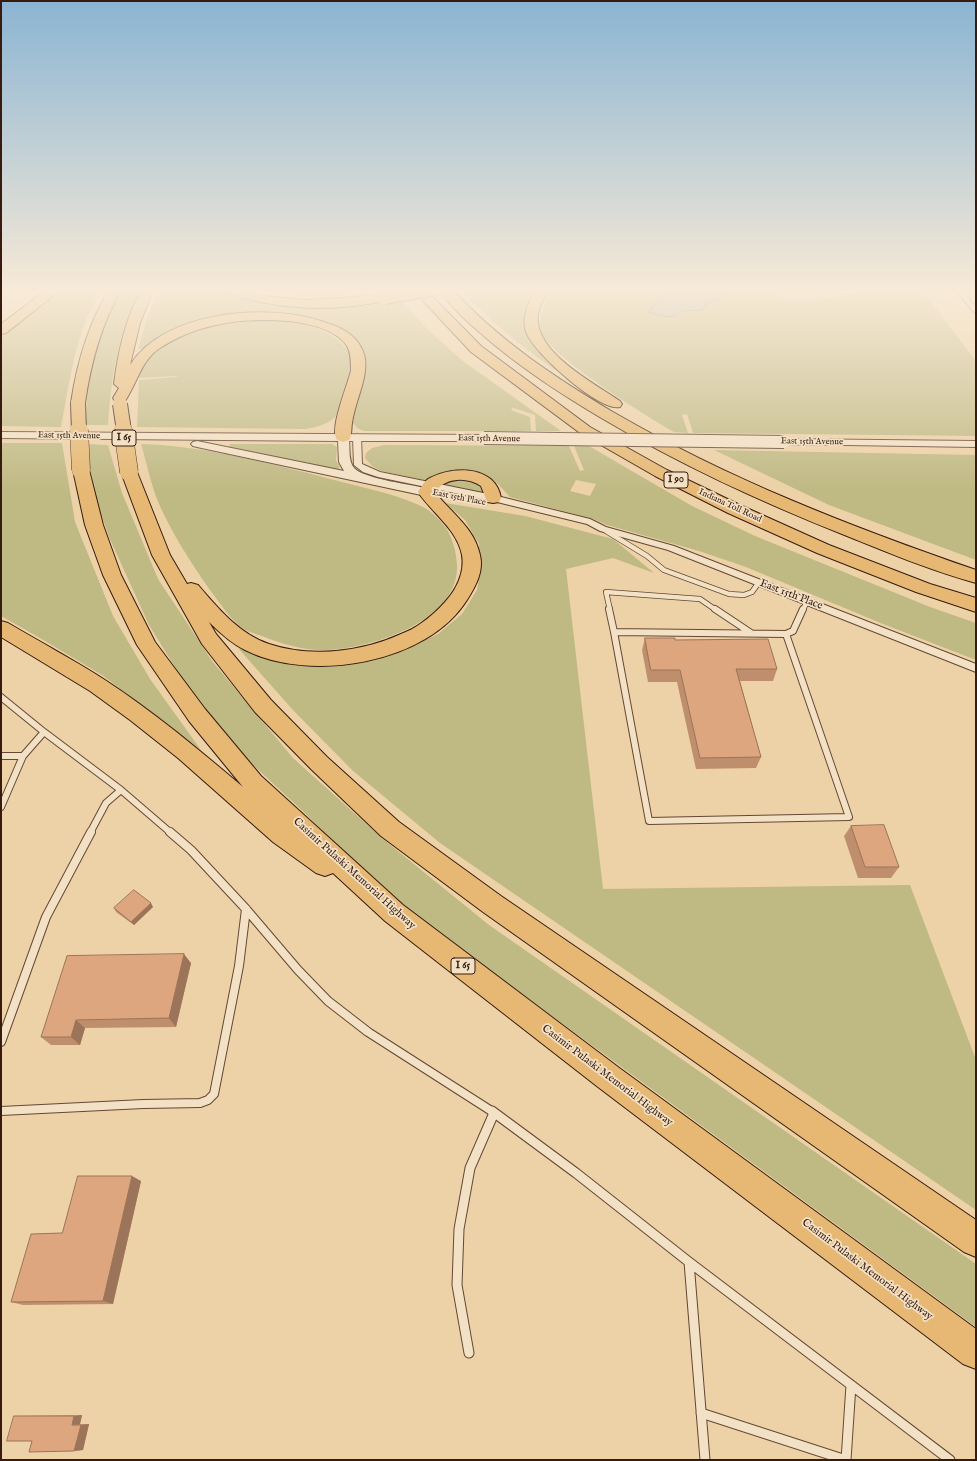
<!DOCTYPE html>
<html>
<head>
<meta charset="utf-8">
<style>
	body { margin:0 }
	#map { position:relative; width:977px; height:1461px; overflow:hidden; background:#edd1a7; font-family:"IM FELL English",serif }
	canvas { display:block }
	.frame { position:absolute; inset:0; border:2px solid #361b0e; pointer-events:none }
</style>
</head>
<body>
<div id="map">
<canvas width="977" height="1461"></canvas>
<div class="frame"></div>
</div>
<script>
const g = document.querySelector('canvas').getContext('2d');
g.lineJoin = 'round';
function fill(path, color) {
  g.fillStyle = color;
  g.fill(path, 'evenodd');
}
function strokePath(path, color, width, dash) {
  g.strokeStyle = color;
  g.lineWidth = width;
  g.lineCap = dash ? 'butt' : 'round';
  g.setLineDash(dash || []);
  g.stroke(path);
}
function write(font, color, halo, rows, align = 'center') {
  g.font = font + ' "IM FELL English",serif';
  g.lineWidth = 3.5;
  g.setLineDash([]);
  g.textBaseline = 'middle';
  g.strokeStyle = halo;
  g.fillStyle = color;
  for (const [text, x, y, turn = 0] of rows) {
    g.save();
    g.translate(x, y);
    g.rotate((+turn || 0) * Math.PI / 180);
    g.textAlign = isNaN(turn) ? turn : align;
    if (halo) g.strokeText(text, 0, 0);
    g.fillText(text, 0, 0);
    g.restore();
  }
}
fill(new Path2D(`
	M64 288H103C76 328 70 380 61 427L1 426V336L48 299Z
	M122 288H142C117 334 112 374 108 425H85C88 377 97 330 122 288Z
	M159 288H217L229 295 249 301 271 305 316 308 342 307 399 298 428 330 463 361 561 431H536L535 415 513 408 511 410 530 417 531 431H364L357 428 353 423 366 368 365 353 356 339 344 330 325 322 308 317 284 314 234 316 156 340 142 349H138L148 315Z
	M258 288H320L318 293H322L323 288H369L372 292C333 298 296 298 258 288Z
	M459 288H537C512 335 538 351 572 381 530 354 493 324 459 288Z
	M552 288H649C655 292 664 287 670 291L661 297 649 312 679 315 682 311 701 310 706 302 727 292 725 288H769C774 293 780 298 787 300 799 303 846 296 858 291V288H920L976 361V436L693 433 687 414 682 415 688 433 674 432C649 418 546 354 541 331 537 316 545 301 552 288Z
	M271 319C299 322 332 327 349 352 351 355 351 360 351 364 350 370 339 413 335 417 327 425 316 427 305 429L137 427 139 380 177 377V376L139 378C140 368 148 360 155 353 187 326 231 321 271 319Z
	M1 443H62L75 522 113 616 150 679 201 750 102 675 40 638 1 616Z
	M86 444 108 445 122 493 158 579 212 661 293 758 383 839 489 925 976 1264V1327L379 889 308 816 251 763 197 703 149 625 109 537 92 488Z
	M141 444C209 446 276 465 342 482 369 489 400 495 425 508 432 512 442 522 446 528 453 539 456 552 457 564 460 621 372 648 327 650 305 651 281 644 262 636 256 634 248 632 242 628 229 618 220 603 210 590 191 563 173 535 159 504 151 485 147 464 141 444Z
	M230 444H332L337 447 336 460 340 467 337 470 229 447Z
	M384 445 569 446 580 471 584 470 574 446H589L692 506 755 536 930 607 976 623V660L883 624 746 567 699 551 607 525 593 519 510 497 496 482 486 476 473 472 427 481 381 471 372 466 365 458 366 453 372 448ZM576 480 596 484 590 496 570 491Z
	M714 450 976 455V560L829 505Z
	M452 480H470L483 485 486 493 443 484Z
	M445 503 525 516 613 539 654 573 613 558 566 569 603 889 910 885 976 1060V1210L440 843 352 770 293 710 238 648 278 662 316 665 353 664 403 650 438 634 462 614 477 590 481 567 479 544 465 520Z`), '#bfb983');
const water = new Path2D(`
	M649 288H725L728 292 722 294 719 300 706 302 705 307 701 310 682 311C672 320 660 316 649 312L661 297 670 291C664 287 655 292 649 288Z`);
fill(water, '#9fb4b4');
strokePath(water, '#757772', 1);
const serviceFar3 = new Path2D(`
	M606 531 647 556 664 570 729 594 744 595 752 592 759 582
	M610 610 606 592 700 599 716 610
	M803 610 807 601`);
const serviceFar2 = new Path2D(`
	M609 609 614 632
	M715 609 751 633
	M614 632 786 634 849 817 649 821Z
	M786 634 793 631 803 609
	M1 697 44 732 121 790 171 833
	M1 756H23L44 732
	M1 807 23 756
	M90 833 106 803 121 790`);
const serviceFar1 = new Path2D(`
	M170 832 191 850 246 909 298 970 328 1001 368 1032 493 1112
	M1 1042 46 917 91 832
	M1 1111 143 1104 200 1103 208 1100 214 1094 239 966 246 909`);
const service = new Path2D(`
	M492 1111 576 1173 689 1262 950 1460
	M689 1262 705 1460
	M469 1353 457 1285 459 1229 470 1168 494 1113
	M701 1413 846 1460 851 1385`);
const minor = new Path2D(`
	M953 288H959L976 307V313L974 312Z
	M357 434 361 437 362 464 380 472 493 495 590 519 606 527 674 546 976 664V672L668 550 600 531 587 524 493 501 378 477 363 472 354 465 353 437Z`);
const tertiary = new Path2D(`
	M1 432 484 435 488 436 490 438 488 440 484 441H349C350 448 348 461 354 468 364 479 414 485 430 489L432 492 430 495 426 496 197 447 193 446 191 444 193 442 197 441 344 471 339 462 338 441 1 438Z
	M784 439 976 441V447L780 444 778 442 780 440Z`);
const motorway = new Path2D(`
	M49 288H63L6 333 1 334V324Z
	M110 288H122C101 324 91 362 85 403L83 406 78 407 73 406 71 403C77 362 88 324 110 288Z
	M142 288H154L140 323 130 365C164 311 266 303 321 321 337 326 354 332 362 349 370 365 362 386 357 402 355 409 353 416 352 423 351 429 352 435 349 440L343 442 337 440C329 428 348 385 351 370 351 362 351 353 347 346 326 315 248 317 216 325 196 329 177 337 160 348 141 360 137 384 125 401L120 402 115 401 113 398 119 388 114 384C118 350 126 318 142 288Z
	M219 288H236L264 296 304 300 344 298 384 293 388 294 390 297 388 300C334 313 273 310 221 291Z
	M411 288H424L481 346 590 427 667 470 740 505 829 545 930 584 976 598V612L916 592 817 553 728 513 655 476 580 433 471 352Z
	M438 288H451C497 339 554 377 613 412 728 479 851 527 976 570V583C932 571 889 553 847 536 763 503 681 465 603 419 566 397 530 374 497 347 478 331 451 309 438 288Z
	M537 288H549C544 298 536 311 538 323 542 356 595 384 620 401L622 404 620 407C600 412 535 354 527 334 520 318 529 302 537 288Z
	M81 465 87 467 89 470 103 525 121 575 155 642 205 709 261 776 403 905 618 1067 976 1329V1369L963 1364 598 1087 385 921 333 873 325 876 316 873 273 842 178 758 130 720 90 691 1 637V621L8 623C40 642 74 660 105 680 154 712 198 749 243 787L189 721 137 645 103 575 85 525 73 470 75 467Z
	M129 467 135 469 137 472 170 555 187 584 191 583 198 585C218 608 239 634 269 644 311 658 362 652 401 634 408 631 415 628 420 624 429 618 438 610 445 602 456 590 465 573 462 555 457 529 432 513 418 492 421 487 424 481 430 478 454 465 496 466 501 498L499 502 493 503 487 502 481 486C467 477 446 477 435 492 451 513 474 527 480 555 484 571 476 586 467 600 427 664 310 683 245 650 231 643 220 633 209 622L216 634 271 700 327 757 399 822 501 896 976 1220V1257L964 1252 483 912 381 836 311 769 255 712 202 644 152 555 121 472 123 469Z`);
strokePath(serviceFar3, '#644834', 6);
strokePath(serviceFar2, '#644834', 8);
strokePath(serviceFar1, '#644834', 10);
strokePath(service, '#644834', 11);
strokePath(minor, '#644834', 2);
strokePath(tertiary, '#644834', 2);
strokePath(motorway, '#361b0e', 2);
strokePath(serviceFar3, '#f3e1c6', 4.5);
strokePath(serviceFar2, '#f3e1c6', 6);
strokePath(serviceFar1, '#f3e1c6', 8);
strokePath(service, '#f3e1c6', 9);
fill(minor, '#f3e1c6');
fill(tertiary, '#f3e1c6');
fill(motorway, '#e6b874');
const tertiaryBridge = new Path2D(`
	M484 438 784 442`);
const motorwayBridgeFar1 = new Path2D(`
	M384 297 436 288
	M78 403 79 431
	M120 404 124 431`);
const motorwayBridge = new Path2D(`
	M79 430 81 470
	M123 430 129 472`);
strokePath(tertiaryBridge, '#644834', 14, []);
strokePath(motorwayBridgeFar1, '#361b0e', 16, []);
strokePath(motorwayBridge, '#361b0e', 19, []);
strokePath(tertiaryBridge, '#f3e1c6', 12);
strokePath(motorwayBridgeFar1, '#e6b874', 14);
strokePath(motorwayBridge, '#e6b874', 18);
fill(new Path2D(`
	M645 638 675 640 777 669 773 681H740L761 757 756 768 696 769 677 682H648L642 650Z
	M851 826 899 867 891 878H858L844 836Z
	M153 907 134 925 116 912 114 908Z
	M191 963 176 1027 85 1028 80 1045H51L41 1037Z
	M141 1181 113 1304 23 1305 11 1302 62 1233Z
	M82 1415 80 1424H89L83 1450 74 1451 32 1441 14 1416Z`), '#bf8f6d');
fill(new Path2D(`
	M151 903 153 907 134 925 131 922Z
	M184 954 191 963 176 1027 169 1018Z
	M76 1020 85 1028 80 1045 71 1037Z
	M132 1176 141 1181 113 1304 103 1301Z
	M82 1415 80 1424 72 1425 74 1416Z
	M89 1424 83 1450 74 1451 81 1425Z`), '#9b7459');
const building = new Path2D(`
	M645 638H675V640L768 639 777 669H736L761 757 700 758 680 670H651Z
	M884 825 899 867H865L851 826Z
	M134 890 151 903 131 922 114 908Z
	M184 954 169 1018 76 1020 71 1037H41L67 956Z
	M78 1176H132L103 1301 11 1302 31 1234 62 1233Z
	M14 1416H74L72 1425H81L74 1451 29 1452 32 1441H7Z`);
fill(building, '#dea67f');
strokePath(building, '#9b7459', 1);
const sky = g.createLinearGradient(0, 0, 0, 492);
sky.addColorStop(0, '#8bb4d3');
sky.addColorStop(0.59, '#f7ead7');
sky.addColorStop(1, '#f7ead700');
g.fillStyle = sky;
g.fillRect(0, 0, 977, 492);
write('9px', '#361b0e', '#f3e1c6', [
	["East 15th Avenue",69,436,1],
	["East 15th Avenue",489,439,1],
	["East 15th Avenue",812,442,1],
	["East 15th Place",459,498,11],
	["Indiana Toll Road",730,506,25]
]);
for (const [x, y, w] of [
	[124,438,24],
	[676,480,24],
	[463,966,24]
]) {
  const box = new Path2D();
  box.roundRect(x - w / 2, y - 8, w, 16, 3);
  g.fillStyle = '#f3e1c6';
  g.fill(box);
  strokePath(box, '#361b0e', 1);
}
write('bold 10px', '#361b0e', null, [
	["I 65",124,438],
	["I 90",676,480],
	["I 65",463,966]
]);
write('11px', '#361b0e', '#f3e1c6', [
	["East 15th Place",791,595,21],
	["Casimir Pulaski Memorial Highway",354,874,42],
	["Casimir Pulaski Memorial Highway",607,1076,37],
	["Casimir Pulaski Memorial Highway",867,1270,37]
]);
</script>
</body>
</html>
